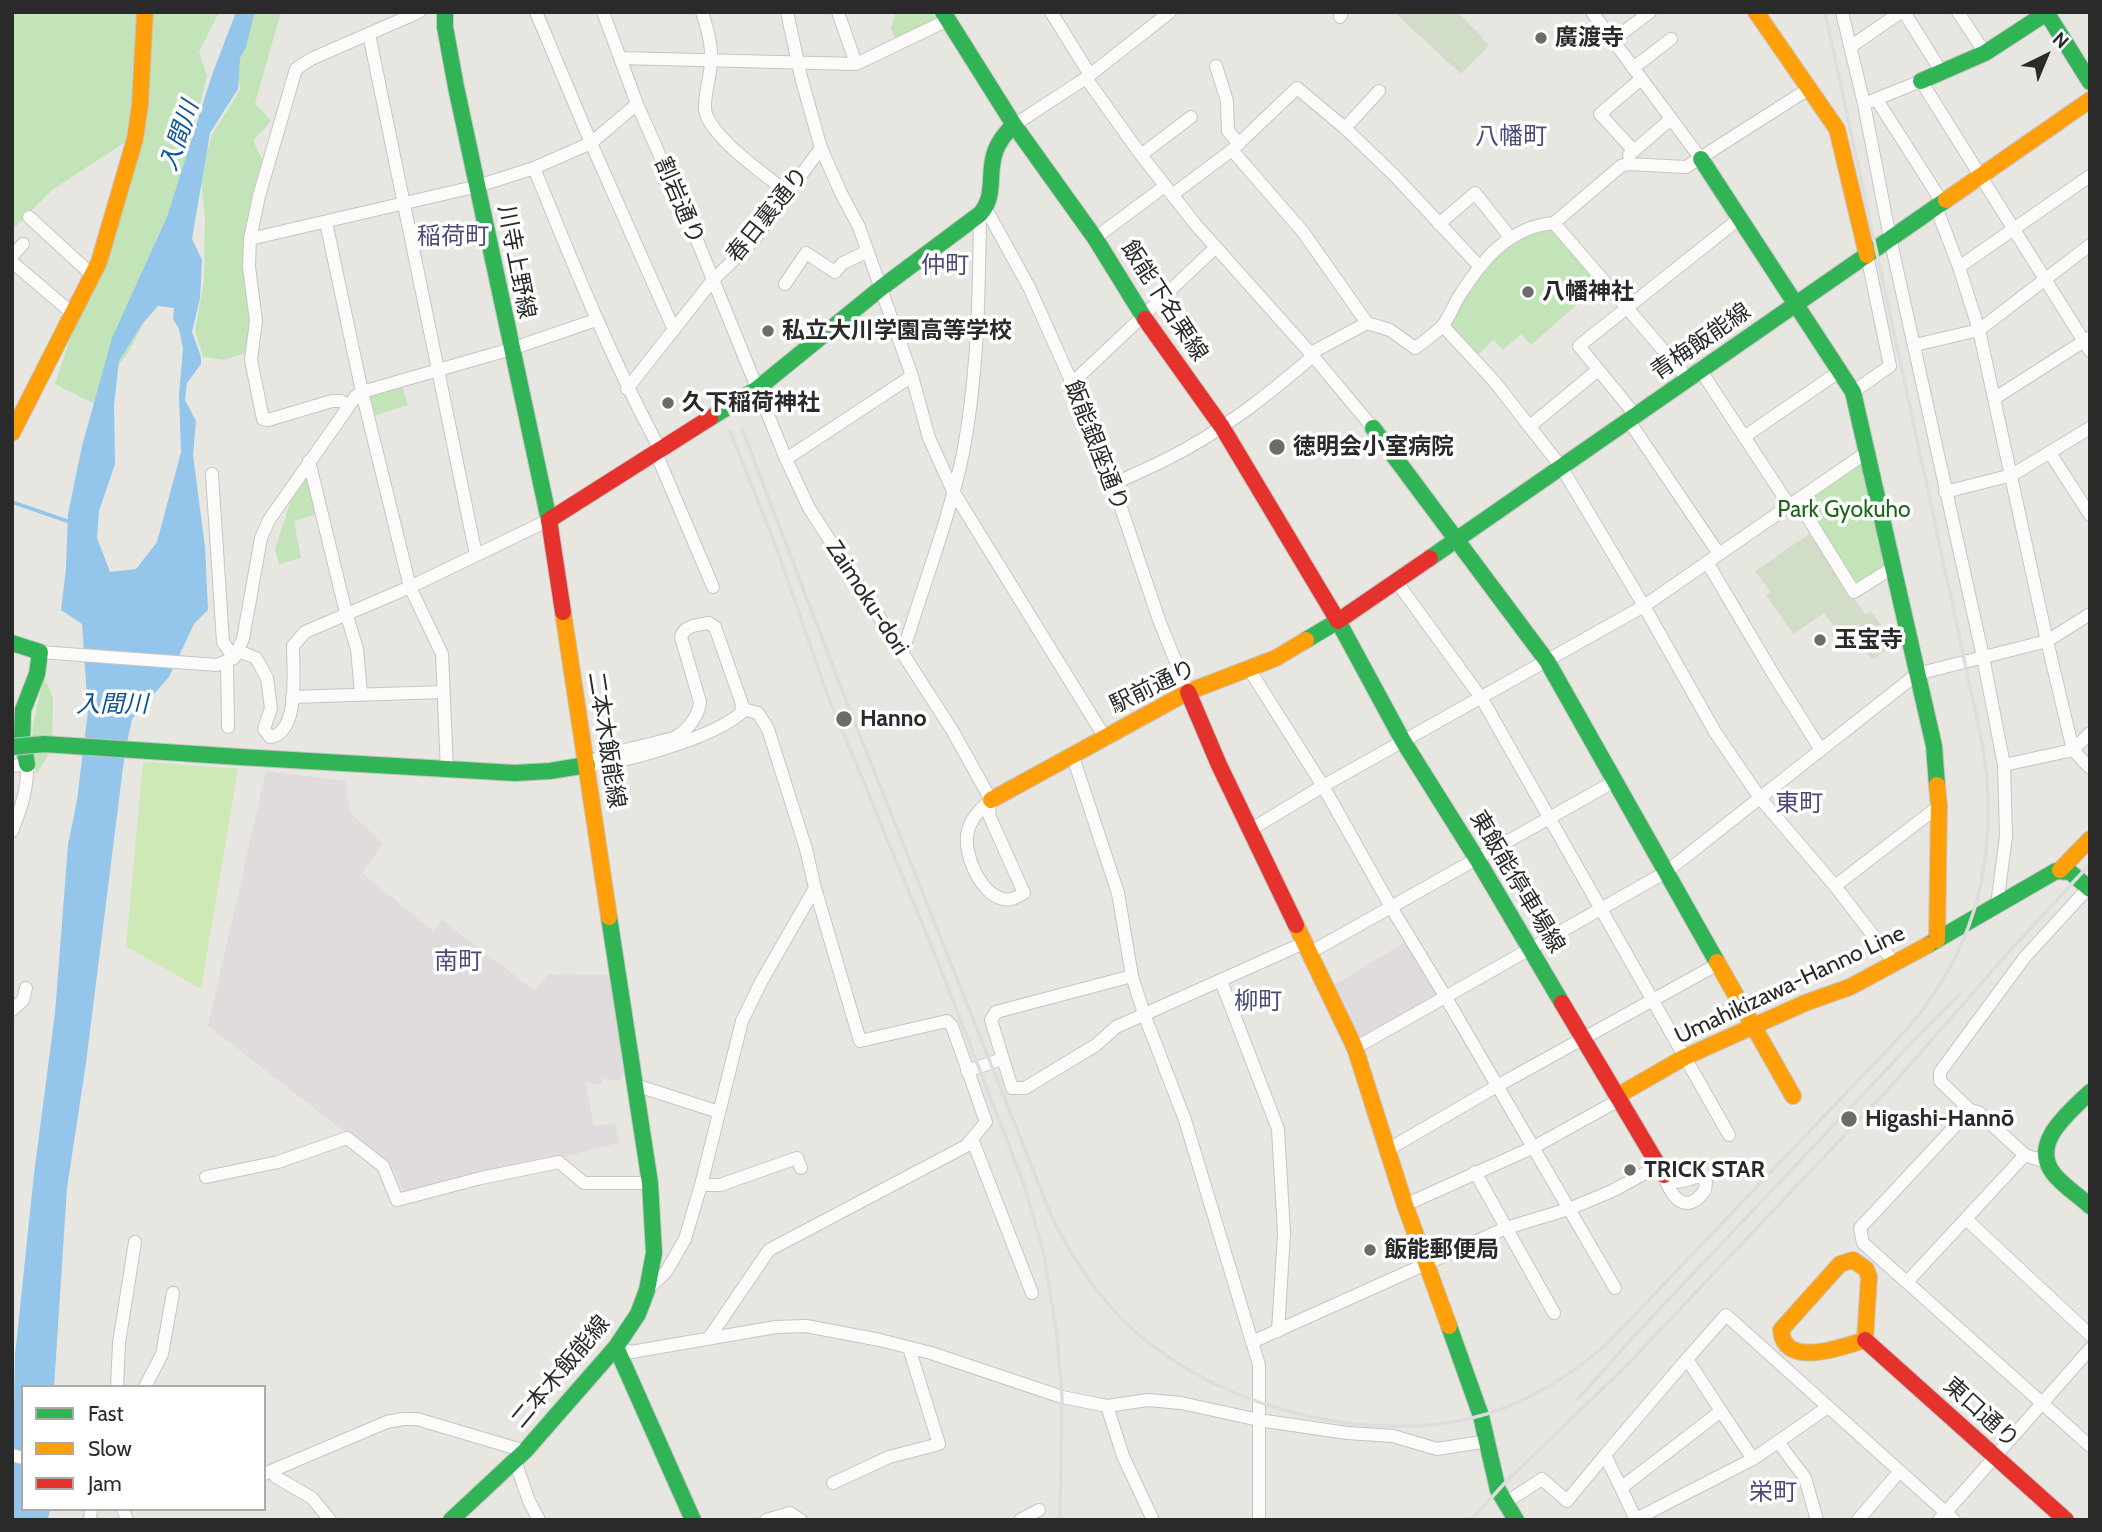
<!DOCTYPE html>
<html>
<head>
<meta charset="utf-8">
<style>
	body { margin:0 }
	#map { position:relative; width:2102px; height:1532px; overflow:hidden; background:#e8e6e0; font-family:Cabin,sans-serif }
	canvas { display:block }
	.frame { position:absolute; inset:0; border:14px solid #2a2a2a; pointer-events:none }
	.legend { position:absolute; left:21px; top:1385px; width:245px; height:126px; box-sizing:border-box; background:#fff; border:2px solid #aaa; margin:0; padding:9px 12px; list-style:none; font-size:21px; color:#2a2a2a }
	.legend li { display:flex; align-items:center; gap:14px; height:35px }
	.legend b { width:35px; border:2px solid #aaa }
	.north { position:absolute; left:2011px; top:21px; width:70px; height:70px; -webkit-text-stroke:5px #fff; paint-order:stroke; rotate:43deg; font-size:19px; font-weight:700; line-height:28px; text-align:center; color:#2a2a2a }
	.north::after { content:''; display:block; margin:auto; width:24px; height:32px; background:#2a2a2a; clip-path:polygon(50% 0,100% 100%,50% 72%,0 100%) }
</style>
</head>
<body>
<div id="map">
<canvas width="2102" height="1532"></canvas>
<div class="frame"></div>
<ul class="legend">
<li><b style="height:9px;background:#30b455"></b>Fast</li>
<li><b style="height:9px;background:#ff9f0a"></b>Slow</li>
<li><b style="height:9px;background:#e5322d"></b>Jam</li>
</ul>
<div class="north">N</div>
</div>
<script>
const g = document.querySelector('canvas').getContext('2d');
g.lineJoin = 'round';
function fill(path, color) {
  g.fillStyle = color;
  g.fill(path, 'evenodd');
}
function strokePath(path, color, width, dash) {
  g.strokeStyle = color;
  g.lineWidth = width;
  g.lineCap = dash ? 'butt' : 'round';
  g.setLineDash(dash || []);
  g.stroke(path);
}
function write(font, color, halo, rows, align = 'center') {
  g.font = font + ' Cabin,"Noto Sans JP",sans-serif';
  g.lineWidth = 7;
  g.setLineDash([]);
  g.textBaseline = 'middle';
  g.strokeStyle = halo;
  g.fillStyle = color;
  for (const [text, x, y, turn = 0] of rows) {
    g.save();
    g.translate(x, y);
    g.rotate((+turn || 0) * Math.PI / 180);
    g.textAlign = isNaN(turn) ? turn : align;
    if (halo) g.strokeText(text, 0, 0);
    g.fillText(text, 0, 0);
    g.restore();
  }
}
fill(new Path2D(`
	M266 771 345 781 350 812 383 844 362 873 433 931 442 920 535 991 548 974 609 975 624 1074 618 1081 602 1079 601 1085 585 1082 594 1126 615 1123 619 1143 406 1197 394 1170 208 1026Z
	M1407 941 1440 994 1358 1040 1334 985Z`), '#e0dcde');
fill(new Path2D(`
	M12 12H222L217 16 199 52 207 76 172 215 154 303 129 351 93 403 55 384 139 133 52 190 12 230Z
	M251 12H281L255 103 271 121 253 141 264 162 245 244 252 322 245 353 224 360 203 357 195 330 204 281 205 215 200 176 212 135 241 88 231 67Z
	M896 12H932L936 20 896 41 891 28Z
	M1554 223 1599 273 1583 299 1531 345 1521 334 1503 350 1494 340 1474 358 1443 326 1459 297 1510 237Z
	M402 386 408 405 373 416 367 396Z
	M1861 456 1894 567 1854 592 1797 500Z
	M311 479 317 514 294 521 301 558 279 564 275 549 291 500 303 480Z
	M44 676 53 699 52 748 37 774C25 738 37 711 44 676Z`), '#c3e4b8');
fill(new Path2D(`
	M1394 12H1458L1489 45 1461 74Z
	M1809 534 1865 614 1871 611 1894 644 1872 660 1855 637 1846 643 1824 613 1793 634 1766 595 1770 592 1755 571Z`), '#d1ddc7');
fill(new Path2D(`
	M143 762 238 769 201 989 126 946Z`), '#cee8b6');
fill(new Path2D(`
	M236 12H255L246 47 240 58 238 89 210 133 192 239 202 260 200 298 192 332 201 357V364L187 383 185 400 196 421 193 455 205 547 208 610 194 624 169 677 132 719 125 752 86 1063 67 1188 54 1387H23V1509H50L48 1520H12L15 1355 34 1174 55 1013 68 845 77 800 88 711 82 624 61 610 66 569 68 514 82 446 112 338 167 217 212 75ZM158 306 174 308 173 319 179 329 183 348 179 395 181 452 157 542 136 569 110 572 97 538 99 511 115 464 114 405 119 361 142 324Z`), '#93c6ea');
strokePath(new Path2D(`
	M12 502 70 522`), '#93c6ea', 3.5);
const street = new Path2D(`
	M536 12 591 143 674 330
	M603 12 637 104 694 233 786 459 809 508 952 730 991 800
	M702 12C707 28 712 44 711 60 711 76 704 93 705 109 708 136 767 176 788 193
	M787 12 801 77 821 148 841 193 859 227 912 376 929 438 953 491 1104 736
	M838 12 856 64
	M1051 12 1090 75
	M1592 12 1701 159
	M1842 12 1864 104 1890 238 1983 657 2004 765 2006 836 1997 905
	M1904 12 1941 71
	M1958 12 1985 53
	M1340 17 1342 12
	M369 34 476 555
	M1613 40 1650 12
	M1850 47 1901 12
	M620 58 856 64 948 20
	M1216 66 1227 101 1228 131 1239 144
	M1633 68 1671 39
	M1086 78 1141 155 1196 225 1313 356 1373 428
	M1877 100 1942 202
	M1864 104 1921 81 2090 351
	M1014 125 1086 78 1170 12
	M1345 128 1379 91
	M1232 150 1297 88 1345 128 1394 175 1480 267
	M1634 151 1600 114 1641 79
	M1141 155 1191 117
	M1629 155 1671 119
	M534 168C573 264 611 359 661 451
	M1172 195 1232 150 1303 232 1367 323 1390 330 1415 348C1424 341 1437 333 1444 324 1450 315 1454 304 1460 295 1483 259 1509 227 1554 223L1688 379
	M1936 207 1959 267 1979 330 2047 641 2073 750 2090 768
	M986 209 1029 287 1072 383 1113 484 1159 620 1188 692
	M29 217 92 275
	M326 222 362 392 410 587 442 654 447 770
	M1554 223 1621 166 1627 164 1686 167 1810 88
	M1439 224 1475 193 1510 237
	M1095 238 1165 186
	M250 239 478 186 534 168 591 143 637 104
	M12 256 23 244
	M12 262 72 313
	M1959 267 2090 176
	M785 284 806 253 835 272 843 263 868 251
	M1443 326 1494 381 1562 468 1644 606 1715 732 1760 798 1835 886 1895 964
	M1915 345 1979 330 2090 245
	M1311 353 1367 323
	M1701 371 1789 505
	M1072 383 1215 248
	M627 389 712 281 752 242 821 148
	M1853 392 1890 366 1867 255
	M1995 398 2089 338
	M347 405 341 401H332L268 420 263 419 251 360 256 321 249 267 250 239 259 196 296 69 311 59 419 12
	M1636 416 1579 346 1740 218
	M1629 421 1719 554
	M1530 426 1598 370
	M1744 437 1840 371
	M656 453 713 587
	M2050 453 2090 515
	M786 459 912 376
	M309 461 346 613 357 649 361 693
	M212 474 223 642 234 658
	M1113 484C1131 476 1149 468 1167 459 1221 432 1268 395 1313 356
	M1945 492 2012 475 2090 428
	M1797 500 1854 592 1894 567
	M1707 562 1775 677 1821 750
	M1396 581 1482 699 1729 1135
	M709 623 715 627 742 704 741 713C714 737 623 764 587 765L601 756 674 738C687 731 699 716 700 702L681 637C684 625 698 625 709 623Z
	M238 651 256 658 267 678 271 708 264 729 270 737C300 733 293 670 293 646L305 632 410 587 549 520
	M40 652 217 665 234 658 243 639 261 538 269 520 356 396 362 392 511 349 596 320
	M903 652C923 586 949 520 963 453 978 374 979 294 980 214
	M227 662 228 727
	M1249 669 1323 786 1391 907 1445 996 1615 1288
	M292 697 443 692
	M1072 754 1118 893 1132 976 1144 1014 1185 1120 1259 1365V1520
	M2004 765 2073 750 2090 733
	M12 766 27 764C28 789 21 808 12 831
	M991 800 989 815 1024 893C1017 897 1011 901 1003 899 980 894 962 852 968 831 971 818 981 808 991 800Z
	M1250 830 1323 786 1644 606 1867 452
	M1835 886 1939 806
	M2090 886 2025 957 1940 1072V1081L1970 1110 1860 1228 1863 1243 2090 1446
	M1311 952 1615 781
	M1132 976 996 1012 991 1020 1012 1088H1025L1096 1045 1116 1027 1306 942
	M1221 981 1278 1129 1284 1233 1278 1331
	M12 1010 23 1000 26 988
	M1355 1048 1666 872 1917 674 2047 641 2090 614
	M967 1071 1002 1059
	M635 1085 719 1112
	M1970 1110 1978 1112 2025 1155 2046 1162
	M972 1139 1032 1293
	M1389 1149 1497 1086 1718 964
	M1475 1172 1554 1313
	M1664 1175C1682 1188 1683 1179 1700 1176L1706 1182 1705 1190C1686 1217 1671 1197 1664 1175Z
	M206 1177 278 1162 347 1138 383 1166 397 1200 481 1178 559 1162 584 1183H650
	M701 1185H720L797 1158 801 1168
	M1405 1205 1534 1147 1619 1100
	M1966 1219 2090 1335
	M1907 1282 2025 1155
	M647 1290 666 1272 685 1239 701 1185 742 1021 761 982 815 888 806 849 768 729 758 713 743 709
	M709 1338 769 1250 966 1146 986 1122 952 1026 947 1021 860 1041 815 888
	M1252 1342 1506 1228 1569 1209 1612 1191 1658 1166
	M616 1347 631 1352 776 1327 806 1326 880 1340 931 1353 1062 1397 1107 1406 1148 1400 1181 1403 1259 1420 1347 1433 1393 1436 1437 1449 1488 1441
	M117 1387 119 1343 135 1242
	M145 1387 162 1354 173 1293
	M1107 1406 1123 1456 1153 1520
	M1721 1411 1753 1459
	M1778 1442 1805 1478 1817 1520
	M12 1455 23 1458
	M1605 1455 1687 1359
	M515 1461 529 1501 539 1520
	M273 1471 276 1477 312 1498 330 1520
	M264 1474 387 1422 403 1419H417L525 1451
	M833 1483 889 1457 939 1444 909 1348
	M1621 1488 1636 1520
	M1505 1503 1542 1479 1567 1501 1605 1455 1621 1488 1721 1411 1687 1359 1726 1315 1954 1520
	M123 1509 127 1520
	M1636 1519 1753 1459 1828 1407
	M90 1520 91 1509
	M766 1520 790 1513 801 1520
	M1020 1520 1039 1510
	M1858 1520 1900 1471
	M1939 1520 2090 1349`);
const fast = new Path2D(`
	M445 12V27L456 87 549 520
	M943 12 1014 125 1095 238 1145 319
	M2046 12 2090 82
	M1921 81 1985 53 2048 12
	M1701 159 1853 392 1934 746 1937 785
	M710 418 757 389 881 288 980 214C1003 188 976 159 1014 125
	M1373 428 1547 661 1717 962
	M1430 558 1946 200
	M1306 640 1338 621 1403 741 1477 859 1562 1003
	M12 643 40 652 37 674 23 710 22 739 27 764
	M240 757 515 773 550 771 587 765
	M1928 945 2056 871 2070 872 2090 889
	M2090 1092C2070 1112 2030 1142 2053 1173 2063 1186 2078 1195 2090 1206
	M1449 1326 1481 1416 1498 1490 1516 1520
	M616 1347 693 1520
	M451 1520 525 1451 616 1347 638 1314 647 1290 654 1253 650 1183 609 917`);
const slow = new Path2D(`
	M1756 12 1837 129 1867 255
	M1946 200 2090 100
	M12 433 99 262 135 139 140 105 145 12
	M563 612 609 917
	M991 800 1188 692 1276 658 1306 640
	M2060 870 2090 839
	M1296 925 1355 1048 1405 1205 1449 1326
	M1937 940 1939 806 1937 785
	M1717 962 1793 1096
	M1617 1096 1685 1057 1805 1003 1850 987 1928 945
	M1853 1260 1866 1269 1869 1277 1865 1340C1844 1346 1784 1370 1781 1330L1840 1264Z`);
const jam = new Path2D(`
	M1145 319 1222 427 1338 621 1430 558
	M563 612 549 520 710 418
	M1188 692 1219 765 1296 925
	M1562 1003 1664 1175
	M1865 1340 2066 1520`);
strokePath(street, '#c6c5c5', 14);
strokePath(fast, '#c6c5c5', 18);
strokePath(slow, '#c6c5c5', 18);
strokePath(jam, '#c6c5c5', 18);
strokePath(street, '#fcfbfa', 12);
strokePath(fast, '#30b455', 16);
strokePath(slow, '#ff9f0a', 16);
strokePath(jam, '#e5322d', 16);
strokePath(new Path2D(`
	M742 429 840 685 1051 1215C1069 1252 1090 1286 1119 1316 1202 1402 1356 1446 1472 1418 1523 1406 1566 1379 1606 1345L1909 1027C1971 953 1994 874 1987 778 1985 758 1981 738 1977 719L1825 12
	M730 431 778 552 826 691 938 962 1025 1187 1044 1255 1057 1336 1062 1397 1060 1520
	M1578 1399 1635 1335 1920 1034 1960 994
	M1509 1479 1628 1364 1893 1084 2007 954 2090 864
	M1471 1520 1514 1473`), '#ddddde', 3.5);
const fastBridge = new Path2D(`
	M12 747 44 744 240 757`);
strokePath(fastBridge, '#c6c5c5', 18, []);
strokePath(fastBridge, '#30b455', 16);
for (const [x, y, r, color] of [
	[1541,38,7,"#6c6c6a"],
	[1528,292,7,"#6c6c6a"],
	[768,331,7,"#6c6c6a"],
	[668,403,7,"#6c6c6a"],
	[1277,447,9,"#6c6c6a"],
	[1820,640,7,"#6c6c6a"],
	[844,719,9,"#6c6c6a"],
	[1849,1119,9,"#6c6c6a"],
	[1630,1170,7,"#6c6c6a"],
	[1370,1250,7,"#6c6c6a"]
]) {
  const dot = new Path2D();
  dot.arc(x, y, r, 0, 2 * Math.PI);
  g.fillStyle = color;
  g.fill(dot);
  strokePath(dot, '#fff', 2.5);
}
write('bold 23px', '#2a2a2a', '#fff', [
	["廣渡寺",1555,38],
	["八幡神社",1542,292],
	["私立大川学園高等学校",782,331],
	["久下稲荷神社",682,403],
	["徳明会小室病院",1293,447],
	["玉宝寺",1834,640],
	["Hanno",860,719],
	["Higashi-Hannō",1865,1119],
	["TRICK STAR",1644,1170],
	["飯能郵便局",1384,1250]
], 'left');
write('23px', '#2a2a2a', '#fff', [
	["割岩通り",679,201,67],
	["春日裏通り",768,215,-51],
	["川寺上野線",516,262,79],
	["飯能下名栗線",1164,301,57],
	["青梅飯能線",1701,342,-35],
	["飯能銀座通り",1096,446,69],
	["Zaimoku-dori",867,598,57],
	["駅前通り",1153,687,-26],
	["二本木飯能線",606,740,81],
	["東飯能停車場線",1517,882,59],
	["Umahikizawa-Hanno Line",1790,985,-25],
	["二本木飯能線",561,1372,-50],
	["東口通り",1981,1413,42]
]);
write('23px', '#1e671a', '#fff', [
	["Park Gyokuho",1844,510]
]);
write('italic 24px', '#0d539a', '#fff', [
	["入間川",180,136,-71],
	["入間川",112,705]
]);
write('24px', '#4a4b7a', '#fff', [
	["八幡町",1511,137],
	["稲荷町",453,237],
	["仲町",945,266],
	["東町",1799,804],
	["南町",458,962],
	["柳町",1258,1002],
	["栄町",1773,1493]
]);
</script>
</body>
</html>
